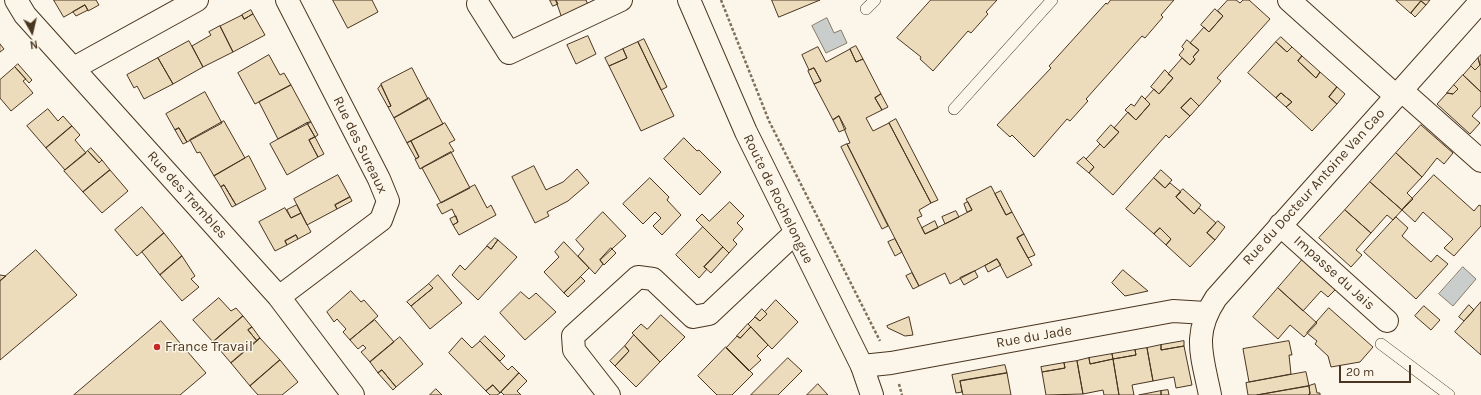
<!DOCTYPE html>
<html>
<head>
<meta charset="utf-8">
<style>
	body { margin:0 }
	#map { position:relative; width:1481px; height:395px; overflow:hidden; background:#fbf6e9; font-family:Karla,sans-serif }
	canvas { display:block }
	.north { position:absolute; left:12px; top:12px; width:40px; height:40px; -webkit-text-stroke:3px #fbf6e9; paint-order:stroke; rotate:172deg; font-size:11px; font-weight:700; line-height:16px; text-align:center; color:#4a3520 }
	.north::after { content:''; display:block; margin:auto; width:14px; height:18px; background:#4a3520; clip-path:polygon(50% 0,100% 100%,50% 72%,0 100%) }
	.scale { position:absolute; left:1339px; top:365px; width:72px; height:18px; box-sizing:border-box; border:2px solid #4a3520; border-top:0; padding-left:5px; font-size:12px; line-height:14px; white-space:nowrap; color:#4a3520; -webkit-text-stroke:3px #fbf6e9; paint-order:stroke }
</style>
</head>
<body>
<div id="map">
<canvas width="1481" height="395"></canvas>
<div class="north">N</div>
<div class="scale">20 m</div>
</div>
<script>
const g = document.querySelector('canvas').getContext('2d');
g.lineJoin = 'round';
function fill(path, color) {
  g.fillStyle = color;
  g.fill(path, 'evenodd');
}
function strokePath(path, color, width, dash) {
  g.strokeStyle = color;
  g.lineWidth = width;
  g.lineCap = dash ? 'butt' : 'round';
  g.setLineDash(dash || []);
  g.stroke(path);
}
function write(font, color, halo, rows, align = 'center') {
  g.font = font + ' Karla,sans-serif';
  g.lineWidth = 3;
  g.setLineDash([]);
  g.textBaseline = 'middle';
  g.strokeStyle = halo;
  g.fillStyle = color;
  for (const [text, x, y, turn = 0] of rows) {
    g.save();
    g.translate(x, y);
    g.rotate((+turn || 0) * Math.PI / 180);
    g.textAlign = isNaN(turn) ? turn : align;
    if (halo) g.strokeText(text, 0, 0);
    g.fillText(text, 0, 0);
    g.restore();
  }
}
const water = new Path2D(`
	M827 18 834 33 841 30 847 43 826 53 812 26Z
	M1463 267 1476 279 1453 306 1439 294Z`);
fill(water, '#c9cecd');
strokePath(water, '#887966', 1);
const building = new Path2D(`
	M54 0H96L99 5 88 11 85 5 64 17Z
	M333 0H372L378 12 348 28Z
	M550 0H556L558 4 553 6Z
	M556 0H586L588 5 562 17Z
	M772 0H820L779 17Z
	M931 0H997L986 12 988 14 971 33 968 31 933 71 920 59 921 57 897 38Z
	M1111 0H1174L1161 15 1163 17 1145 38 1142 36 1086 99 1088 101 1070 121 1067 119 1034 157 1012 135 1010 137 997 125 1051 68 1049 66 1106 3 1107 4Z
	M1228 0H1236L1240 3 1243 0H1249L1270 19 1217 78 1221 81 1199 106 1191 98 1181 108 1190 116 1169 138 1166 135 1113 195 1089 173 1094 167 1086 159 1100 144 1104 148 1119 132 1114 128 1128 112 1136 120 1150 104 1145 99 1154 89 1159 94 1173 78 1168 74 1182 58 1190 65 1195 59 1193 57 1199 50 1190 43 1204 27 1209 32 1223 16 1218 11Z
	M1396 0H1430L1426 5 1421 1 1411 13Z
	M1421 1 1426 5 1415 17 1411 13Z
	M85 5 88 10 76 16 73 12Z
	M1215 9 1223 16 1209 32 1201 25Z
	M251 10 253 14 244 19 242 15Z
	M253 14 265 35 233 52 220 26 242 15 244 19Z
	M220 26 233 52 203 67 192 46 211 35 209 32Z
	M588 36 596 54 576 64 567 45Z
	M1281 37 1292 47 1287 52 1276 42Z
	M644 39 667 87 661 90 638 42Z
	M1187 40 1199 50 1193 57 1195 59 1190 65 1179 55 1184 49 1182 47Z
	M189 41 203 67 173 84 158 58Z
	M638 42 674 116 641 131 609 66 627 58 623 49Z
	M1276 42 1287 52 1292 47 1302 56 1298 61 1316 78 1320 72 1337 87 1329 97 1337 104 1312 131 1286 107 1292 102 1281 93 1276 98 1248 73Z
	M0 44 4 49 0 52Z
	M856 46 863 59 856 62 850 49Z
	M818 47 826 62 850 49 856 62 863 59 881 94 875 98 882 110 866 118 873 131 889 123 931 203 919 210 922 216 917 218 925 234 972 210 966 199 991 186 1006 215 1012 212 1024 234 1017 238 1032 265 1007 278 997 259 950 284 945 273 919 286 847 144 850 143 839 116 833 120 814 84 821 81 814 68 809 70 802 55Z
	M623 49 627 58 609 66 605 58Z
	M269 55 280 75 284 73 291 85 255 104 238 73Z
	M1481 55V92L1463 75 1471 66 1475 70 1480 65 1478 58Z
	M1302 56 1320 72 1316 78 1298 61Z
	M158 58 173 84 144 99 137 86 134 88 127 75Z
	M1478 58 1480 65 1475 70 1471 66Z
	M18 64 32 80 29 83 15 67Z
	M15 67 26 79 23 81 33 93 11 111 0 98V80Z
	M412 68 428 99 394 118 388 107 391 106 381 84Z
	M814 68 821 81 814 84 808 71Z
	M1165 70 1173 78 1159 94 1151 87Z
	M1463 75 1481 92V106L1472 116 1480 123 1470 134 1437 104 1447 93 1453 94 1458 89 1454 85Z
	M291 85 311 122 278 139 259 102Z
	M381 85 391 106 388 107 378 89Z
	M1454 85 1458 89 1453 94 1447 93Z
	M1337 87 1345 94 1337 104 1329 97Z
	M205 92 222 123 187 142 179 128 175 130 166 114Z
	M1281 93 1292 102 1286 107 1276 98Z
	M881 94 888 107 882 110 875 98Z
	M1142 96 1150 104 1136 120 1125 110 1131 104 1134 106Z
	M429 98 443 124 407 143 394 118Z
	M1191 98 1199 106 1190 116 1181 108Z
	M48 109 58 121 63 116 72 126 46 148 27 126Z
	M839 116 846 129 839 132 833 120Z
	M896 119 938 200 931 203 889 123Z
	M224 121 245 158 214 176 200 152 197 153 190 140Z
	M311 122 318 135 315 137 307 123Z
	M307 123 315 137 309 140 318 157 287 175 270 144Z
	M445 123 455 140 449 143 454 151 420 169 415 159 419 157 411 141Z
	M1111 125 1119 132 1104 148 1097 141Z
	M1421 125 1453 153 1444 164 1437 158 1422 177 1396 153Z
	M72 126 80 135 75 140 86 153 65 170 46 148Z
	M179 128 187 142 183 144 175 130Z
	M315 137 324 154 318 157 309 140Z
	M684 138 697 151 699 150 721 172 700 195 664 159Z
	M411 141 419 157 416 159 407 143Z
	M847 144 888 226 882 229 841 147Z
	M91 148 102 160 99 163 88 151Z
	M88 151 99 163 102 160 110 170 83 192 64 171Z
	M451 152 470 188 441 203 422 168Z
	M1396 153 1422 177 1407 193 1413 199 1402 210 1370 182Z
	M249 156 266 189 236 205 224 185 221 187 214 176Z
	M1084 157 1094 167 1089 173 1077 163Z
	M534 166 546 190 563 182 577 169 589 183 568 201 547 212 549 216 535 223 512 177Z
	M110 170 128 191 102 213 83 192Z
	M1161 170 1172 180 1165 188 1154 178Z
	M338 175 350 197 335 205 337 209 307 225 294 199Z
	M1434 175 1474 211 1479 205 1481 206V226L1454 256 1444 248 1453 239 1423 212 1415 222 1402 210Z
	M650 178 669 197 667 200 681 215 662 235 653 226 661 218 655 212 643 224 623 204Z
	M1154 178 1165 188 1170 183 1181 192 1176 197 1194 214 1199 208 1216 223 1207 233 1215 240 1190 267 1166 245 1171 239 1160 228 1154 234 1126 209Z
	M1370 182 1402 210 1393 220 1387 215 1371 233 1345 210Z
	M224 185 236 205 232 207 221 187Z
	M475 185 487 208 491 205 496 215 459 235 453 225 458 222 452 209 442 214 437 205Z
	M1183 189 1201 205 1194 214 1176 197Z
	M1001 191 1012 212 1006 215 995 194Z
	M350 197 352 201 337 209 335 205Z
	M730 202 744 216 737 223 743 229 733 240 737 244 729 253 696 220 702 214 709 221Z
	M968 202 972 210 967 212 964 204Z
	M297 205 301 213 291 218 287 210Z
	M142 207 164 233 137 256 115 230Z
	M285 208 291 218 301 213 311 232 298 239 296 235 285 241 287 245 275 251 259 222Z
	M1345 210 1371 233 1356 250 1362 255 1351 267 1319 238Z
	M956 211 959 217 945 224 942 217Z
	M603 212 626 236 600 260 603 264 595 274 578 256 584 249 576 240Z
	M456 216 458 222 453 225 450 219Z
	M1396 217 1408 228 1402 236 1431 262 1437 255 1448 264 1416 299 1364 252Z
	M935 221 938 228 925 234 922 228Z
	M1218 221 1225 227 1215 240 1207 233Z
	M703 227 723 247 704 267 707 269 699 278 676 255Z
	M1160 228 1171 239 1166 245 1154 234Z
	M164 233 182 256 160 275 142 252Z
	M1024 234 1035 255 1028 258 1017 238Z
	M296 235 298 239 287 245 285 241Z
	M495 238 498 240 491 249 487 246Z
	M895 239 902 252 895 256 888 242Z
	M498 240 517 257 478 300 452 275 460 265 465 270 487 246 491 249Z
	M564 242 589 268 564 293 544 272 559 257 555 252Z
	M723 247 729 253 711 273 704 267Z
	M611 248 616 253 604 265 600 260Z
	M36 250 77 295 0 360V281Z
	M182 256 195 276 191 279 199 287 182 301 160 275Z
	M997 259 1001 265 988 272 985 266Z
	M1303 259 1336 289 1328 297 1321 291 1303 311 1278 288Z
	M1123 270 1148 291 1125 296 1112 283Z
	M975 271 978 277 964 285 960 278Z
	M912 273 919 286 913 289 906 276Z
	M0 275 6 276 0 281Z
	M438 275 462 303 430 329 411 306 433 288 429 284Z
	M581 277 585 281 568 297 564 293Z
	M429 284 433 288 411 306 407 302Z
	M1278 288 1317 323 1304 337 1290 325 1278 339 1253 317Z
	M351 291 361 302 364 300 378 316 350 340 343 332 346 329 337 319 334 322 327 312Z
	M521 292 529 299 536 293 556 312 525 340 500 313Z
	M219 298 231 311 236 308 243 316 213 342 193 320Z
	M776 300 798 322 772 349 748 324 755 317 760 321 767 314 765 312Z
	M1481 302V355L1455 332Z
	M1469 305 1474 310 1464 321 1459 317Z
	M1424 306 1440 320 1431 330 1415 316Z
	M1329 308 1373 347 1360 362 1331 367 1328 356 1315 344 1317 341 1307 333Z
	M762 309 767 314 760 321 755 317Z
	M661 315 685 337 660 362 632 333 641 324 647 329Z
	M243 316 252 327 248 330 257 341 231 363 213 342Z
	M909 317 913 335 905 336 888 328 887 326Z
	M375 320 394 342 370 362 361 352 366 348 363 345 358 349 350 340Z
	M161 321 206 373 180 395H74Z
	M748 324 751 327 740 338 737 336Z
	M252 327 260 338 257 341 248 330Z
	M751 327 768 345 757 356 761 360 749 371 726 348 737 336 740 338Z
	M634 335 660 362 636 387 615 366 629 351 625 346Z
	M485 336 505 356 500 361 480 341Z
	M400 337 423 364 396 387 382 370 378 373 370 362Z
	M260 338 280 360 250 386 231 363Z
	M462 338 472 348 480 341 508 370 512 366 519 373 500 393 493 385 486 391 449 353Z
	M1184 341V346L1161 350V345Z
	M1289 341 1292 355H1289L1291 374 1249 382 1243 349Z
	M1161 345V350L1184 346 1192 385 1176 388 1174 377 1153 381 1147 348Z
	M625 346 629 351 615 366 610 361Z
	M726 347 753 374 732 395H717L698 376Z
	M1147 348 1153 381 1132 385 1134 395H1119L1113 359 1136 355 1135 350Z
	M1135 350 1136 355 1113 359 1112 354Z
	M1112 354 1113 359 1090 364 1089 358Z
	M788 358 802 371 778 395H751Z
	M1089 358 1090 364 1113 359 1119 395H1104L1103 390 1083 394 1077 361Z
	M280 360 298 382 282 395H258L250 386Z
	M1077 361 1083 394 1046 395 1042 372 1065 368 1064 363Z
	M1064 363 1065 368 1042 372 1041 367Z
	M1005 365 1007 373 960 381 962 392 956 393 952 375Z
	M382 370 396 387 393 390 378 373Z
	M1306 372 1309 386 1257 395H1248L1246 383Z
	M519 373 527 381 517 391 521 395H504L501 392Z
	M1007 373 1011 395H963L960 381Z
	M818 384 828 395H807Z
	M1315 384 1317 393H1320V395H1308L1310 394 1309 386Z
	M493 385 500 393 497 395H490L486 391Z
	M1309 386 1310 394 1308 395H1257Z
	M436 389 442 395H430Z
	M1168 390 1169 395H1161V391Z
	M1161 391V395H1139Z`);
fill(building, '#ecdcbc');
strokePath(building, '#4a3520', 1);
const service = new Path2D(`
	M866 9 875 0
	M954 109 1052 0
	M1381 344 1449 395`);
const minor = new Path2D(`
	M16 0 25 15 279 297 353 395
	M1289 0 1396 96
	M478 4 509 53 621 0
	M74 68 197 0
	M1401 90 1481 161
	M1280 225 1387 321
	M279 297 381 220 388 201 379 179 287 0
	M862 366 891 363 1173 311 1206 313
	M609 395 574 350 573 336 638 277 653 279 693 317 709 314 795 233
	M1210 395C1202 355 1192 334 1216 298L1481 1`);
const secondary = new Path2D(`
	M689 0 746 132 862 366 872 395`);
strokePath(service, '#4a3520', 12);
strokePath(minor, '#4a3520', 24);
strokePath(secondary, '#4a3520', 24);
strokePath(new Path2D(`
	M721 0 769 121 880 341
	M899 384 902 395`), '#7f6f5c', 2.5, [3, 2]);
strokePath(service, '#fbf6e9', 11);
strokePath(minor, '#fbf6e9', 22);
strokePath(secondary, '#fbf6e9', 22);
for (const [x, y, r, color] of [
	[157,347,4,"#c62828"]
]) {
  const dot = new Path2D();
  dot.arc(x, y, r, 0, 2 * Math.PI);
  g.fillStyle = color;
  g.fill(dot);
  strokePath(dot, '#fbf6e9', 1.5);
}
write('14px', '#4a3520', '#fbf6e9', [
	["Rue des Sureaux",360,145,64],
	["Rue du Docteur Antoine Van Cao",1314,187,-48],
	["Rue des Trembles",187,195,48],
	["Route de Rochelongue",778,199,64],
	["Impasse du Jais",1334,273,42],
	["Rue du Jade",1034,337,-10]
]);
write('14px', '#4a3520', '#fbf6e9', [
	["France Travail",165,347]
], 'left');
</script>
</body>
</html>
